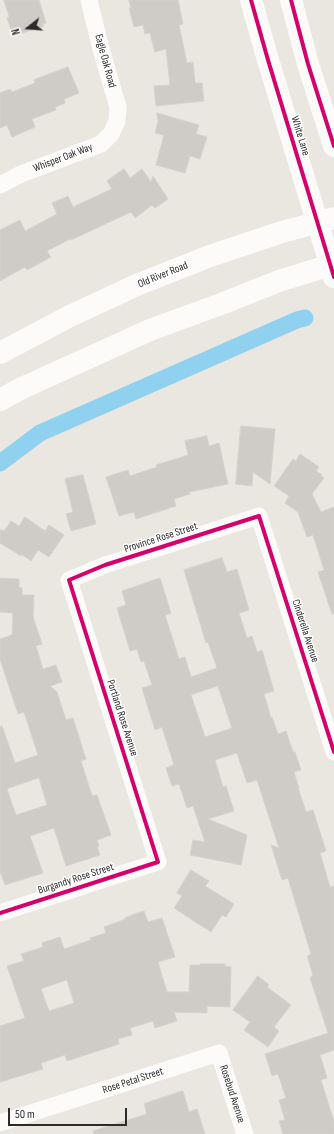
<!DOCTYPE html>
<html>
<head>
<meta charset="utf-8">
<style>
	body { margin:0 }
	#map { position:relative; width:334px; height:1134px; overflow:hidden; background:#eae6e0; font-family:"Sofia Sans Condensed",sans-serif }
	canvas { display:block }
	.north { position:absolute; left:8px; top:8px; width:40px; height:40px; -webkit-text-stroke:3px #fff; paint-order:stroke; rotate:253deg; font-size:11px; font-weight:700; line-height:16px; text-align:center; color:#2b2b2b }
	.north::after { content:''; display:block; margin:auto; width:14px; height:18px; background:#2b2b2b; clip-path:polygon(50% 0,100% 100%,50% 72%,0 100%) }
	.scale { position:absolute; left:8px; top:1108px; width:119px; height:18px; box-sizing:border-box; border:2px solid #2b2b2b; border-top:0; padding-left:5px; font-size:12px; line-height:14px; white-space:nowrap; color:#2b2b2b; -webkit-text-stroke:3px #fff; paint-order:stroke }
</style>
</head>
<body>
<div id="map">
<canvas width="334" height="1134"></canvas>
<div class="north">N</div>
<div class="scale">50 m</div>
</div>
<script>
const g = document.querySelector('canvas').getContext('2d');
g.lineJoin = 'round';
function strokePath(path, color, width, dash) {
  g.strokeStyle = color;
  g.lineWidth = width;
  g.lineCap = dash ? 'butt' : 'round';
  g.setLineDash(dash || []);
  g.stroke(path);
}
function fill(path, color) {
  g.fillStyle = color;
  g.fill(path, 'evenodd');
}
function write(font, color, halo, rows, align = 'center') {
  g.font = font + ' "Sofia Sans Condensed",sans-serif';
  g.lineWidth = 3;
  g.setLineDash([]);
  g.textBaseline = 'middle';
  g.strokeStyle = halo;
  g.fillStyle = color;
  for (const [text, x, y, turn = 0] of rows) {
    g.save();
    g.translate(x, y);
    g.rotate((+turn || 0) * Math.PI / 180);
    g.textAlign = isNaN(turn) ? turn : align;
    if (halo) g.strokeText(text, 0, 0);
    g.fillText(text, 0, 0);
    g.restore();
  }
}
strokePath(new Path2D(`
	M0 463 40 433 297 320 305 318`), '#90d1ef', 17);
const building = new Path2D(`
	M4 0H39L46 23 43 24 44 26 13 36 7 18 9 17Z
	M129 0H178L183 24 179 25 187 63 193 62 195 83H202L204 101 156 106 154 86 170 85 166 49 155 52 150 33 145 34 143 25 134 27 129 8H131Z
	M68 67 79 93 64 99 65 103 55 107 56 110 32 119 35 127 12 137 7 125 0 128V93L10 89 12 92 35 83 34 80Z
	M157 113 199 125 196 134 207 137 200 159 190 156 185 173 156 165 164 135 155 133 158 121Z
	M124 169 130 178 142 169 151 182 153 176 168 199 155 208 152 205 135 218 131 212 71 240 70 239 47 251 51 257 27 270 25 267 0 281V230L20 220 25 231 57 214 52 203 68 196 73 207 112 189 107 181Z
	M241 426 275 429 270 484 253 472 252 486 236 484Z
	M207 436 209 446 219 443 228 484 189 492 190 494 174 499 176 506 136 519 134 512 119 516 106 477 128 470 130 476 157 467 156 465 188 455 185 441Z
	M300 454 319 467 316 471 322 475 321 476 324 478 312 494 321 512 334 507V614H332L318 572 324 570 313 535 307 537 298 512 285 503 289 496 274 486 293 459 296 461Z
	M83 475 96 524 71 531 66 514 73 512 65 479Z
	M25 517 45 531 49 525 64 535 49 557 38 550 31 561 21 554V556L0 543V529L4 531 11 521 19 526Z
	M222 558 227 572 237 569 249 610 239 613 247 638 252 636 257 652 262 650 274 691 264 694 271 718 272 717 278 734 286 731 293 752H295L301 770 294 772 299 788H298L306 812 313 810 326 851 320 853 330 887 334 886V1050L320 1055 327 1078 321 1080 334 1122V1134H283L279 1121 285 1120 279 1100 286 1098 278 1074 272 1076 265 1054 328 1033 310 978 313 975 307 956 311 954 288 878 282 880 271 845 279 848 257 780 247 783 237 753 215 760 223 787 226 786 234 811 208 819 247 835 241 865 190 855 193 840 205 842 193 806 187 808 179 784 172 786 166 768 174 765 162 727 155 730 142 688 152 685 144 661 141 662 137 649 130 651 117 608 126 605 122 591 160 578 171 613 165 615 179 659 185 657 191 677 217 668 208 642 206 643 184 570ZM218 686 232 728 205 737 191 695Z
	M0 578 19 579V587L22 588V595H34L33 617 42 644 36 646 43 669 56 665 62 682 50 686 57 692 66 720 73 718 86 759 81 761 92 796 97 795 111 835 97 840 99 846 97 847 100 855 66 866 54 828 30 836 43 873 5 885 0 871V727L2 726 15 763 38 755 24 712 18 714 0 659V639L12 635 13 613 0 612ZM39 778 47 805 16 815 7 789Z
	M191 870 209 881 205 886 234 904 226 917 222 915 211 932 174 908 182 896 177 893Z
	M144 911 148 922 162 918 175 957 158 962 167 992H189L190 965H200V964H225V966L231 967 230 1007 207 1006V1013L174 1012 177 1021 155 1028 153 1021 130 1028 132 1035 118 1039 119 1044 67 1061 65 1055 41 1063 43 1069 0 1082V1026L25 1018 7 966 24 961 21 954 43 947 42 943 60 937 64 949 91 940 90 938 106 933 104 927 126 919 125 918ZM67 980 74 1003 49 1011 41 989Z
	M258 976 269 985 267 987 291 1005 274 1027 279 1031 268 1047 244 1030 250 1022 233 1010Z
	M183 1091 189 1112 197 1109 205 1134H94L93 1131 147 1114 144 1104Z`);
fill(building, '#cfccc7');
strokePath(building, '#d5d2cc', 1);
strokePath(new Path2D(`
	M0 185 21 174 101 144 111 134 117 121 118 107 101 49 89 0
	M0 913 158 862 69 580 105 565 259 516 334 752
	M0 1123 219 1053 245 1134`), '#fcfbfa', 17);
strokePath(new Path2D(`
	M251 0 268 60 334 277
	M291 0 308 64 334 146
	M0 353 70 316 139 284 210 256 282 232 334 218
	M0 400 20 389 150 330 221 304 279 281 334 264`), '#fcfbfa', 22);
strokePath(new Path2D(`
	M251 0 268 60 334 277
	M291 0 308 64 334 146
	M0 913 158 862 69 580 105 565 259 516 334 752`), '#d6006c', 4);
write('11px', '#2b2b2b', '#fff', [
	["Eagle Oak Road",105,61,75],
	["White Lane",300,136,73],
	["Whisper Oak Way",63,158,-21],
	["Old River Road",163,275,-22],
	["Province Rose Street",161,538,-18],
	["Cinderella Avenue",305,631,72],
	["Portland Rose Avenue",122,718,72],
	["Burgandy Rose Street",76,879,-18],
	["Rose Petal Street",133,1081,-18],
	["Rosebud Avenue",232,1094,72]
]);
</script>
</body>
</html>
